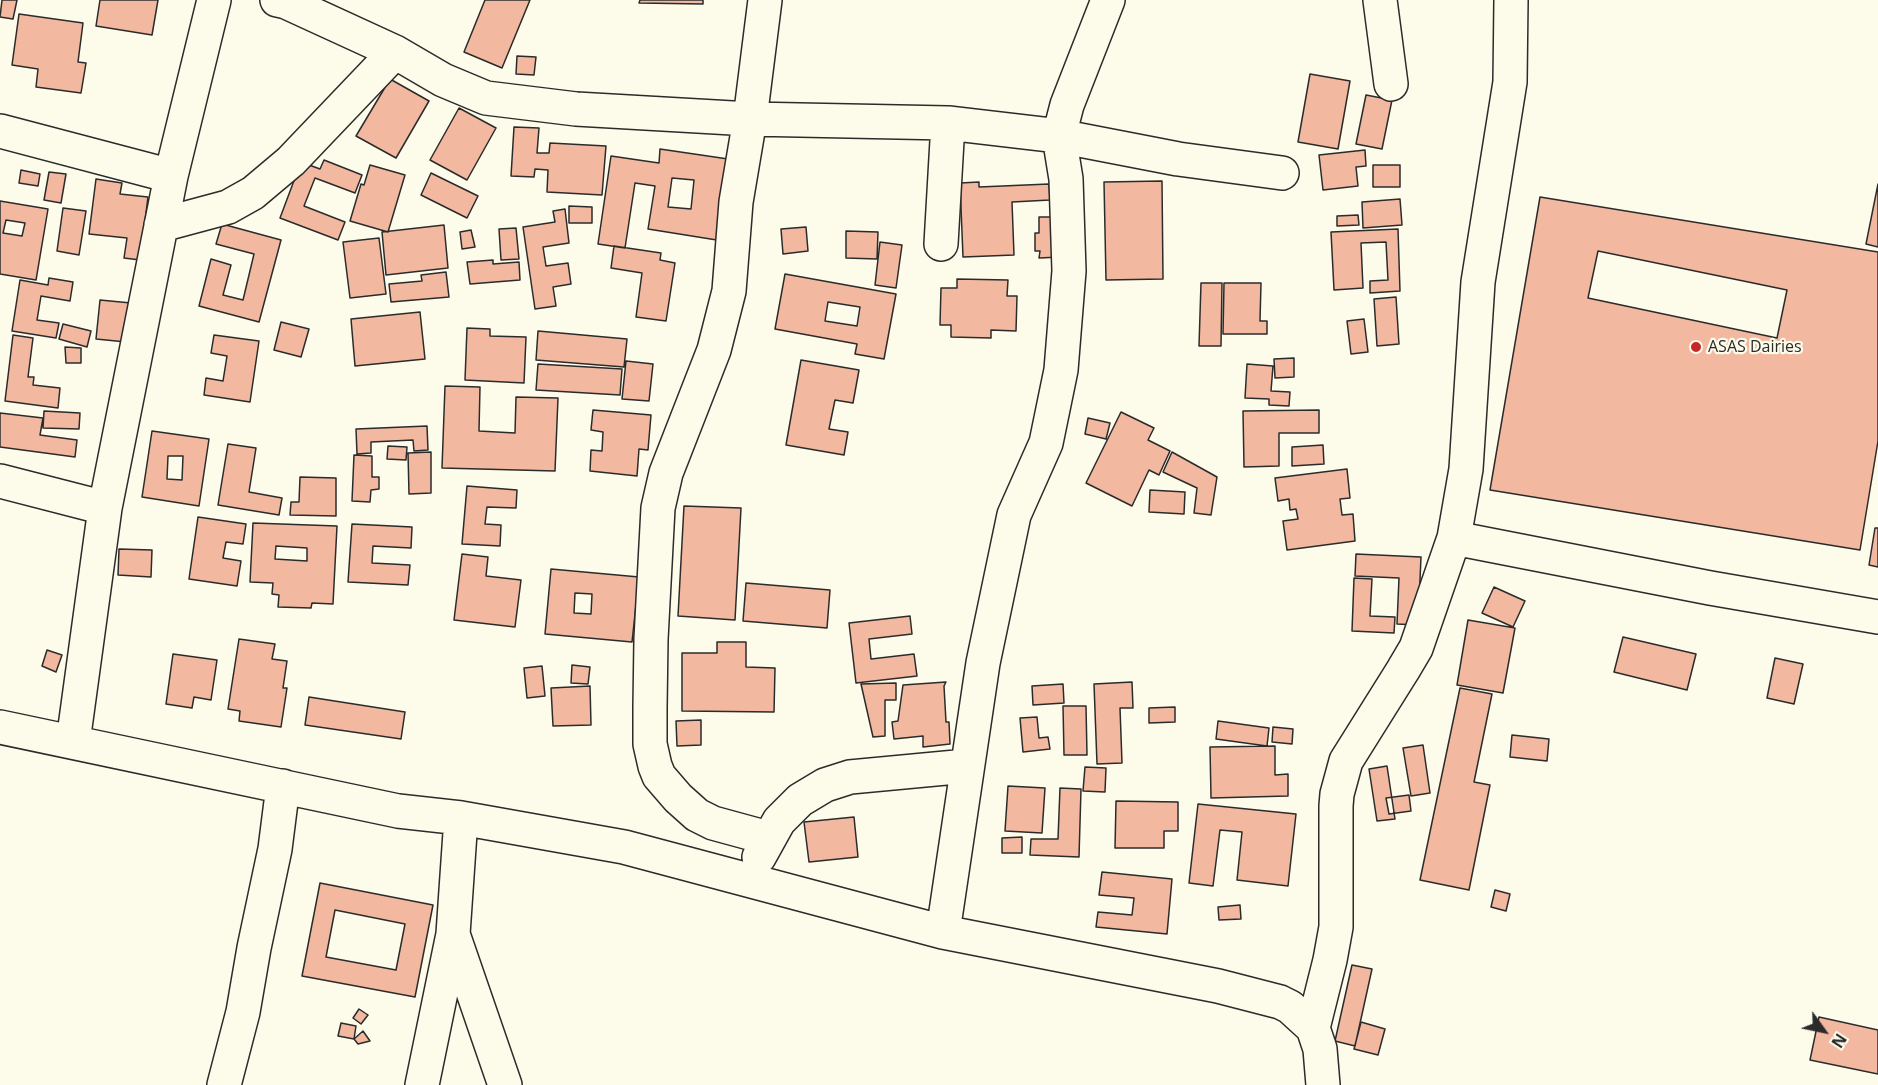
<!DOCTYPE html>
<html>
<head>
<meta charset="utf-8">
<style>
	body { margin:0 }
	#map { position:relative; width:1878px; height:1085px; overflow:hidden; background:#fdfbea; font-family:"Open Sans",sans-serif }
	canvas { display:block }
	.north { position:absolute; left:1794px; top:1001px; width:60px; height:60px; -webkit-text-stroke:4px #fdfbea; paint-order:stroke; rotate:123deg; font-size:16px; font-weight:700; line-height:24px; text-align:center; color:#2b2b2b }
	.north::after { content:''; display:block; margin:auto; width:21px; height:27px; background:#2b2b2b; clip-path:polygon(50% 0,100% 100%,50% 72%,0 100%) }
</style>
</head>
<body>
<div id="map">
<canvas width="1878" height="1085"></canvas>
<div class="north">N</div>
</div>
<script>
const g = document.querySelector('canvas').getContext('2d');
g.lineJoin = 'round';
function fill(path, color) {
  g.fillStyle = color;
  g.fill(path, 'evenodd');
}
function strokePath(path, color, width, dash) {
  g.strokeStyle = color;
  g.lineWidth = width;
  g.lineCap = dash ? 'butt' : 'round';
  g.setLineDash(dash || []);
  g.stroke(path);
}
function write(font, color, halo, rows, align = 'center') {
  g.font = font + ' "Open Sans",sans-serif';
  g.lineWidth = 4.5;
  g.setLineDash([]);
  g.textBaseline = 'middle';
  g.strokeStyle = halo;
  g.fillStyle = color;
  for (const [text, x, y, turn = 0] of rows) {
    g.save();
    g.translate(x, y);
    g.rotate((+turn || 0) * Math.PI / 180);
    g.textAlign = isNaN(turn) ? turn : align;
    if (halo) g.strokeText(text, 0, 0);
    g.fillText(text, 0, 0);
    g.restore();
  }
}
const building = new Path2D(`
	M2 0H17L13 19 0 17Z
	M100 0H158L152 35 96 26Z
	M485 0H530L502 68 464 52Z
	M640 0H703V4L639 3Z
	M19 14 83 23 78 62 86 63 81 93 36 87 38 69 12 65Z
	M517 56 536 57 534 75 516 74Z
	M1310 74 1350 81 1338 149 1298 142Z
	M390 79 429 101 396 158 356 136Z
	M1366 95 1392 100 1382 149 1356 144Z
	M459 108 496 128 467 180 430 160Z
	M514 127 539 128 537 153H549L550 143 606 146 602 195 547 192 548 170 535 169 534 177 511 176Z
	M660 149 735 160 723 241 648 229 655 186 635 183 625 248 598 244 611 156 659 163ZM672 178 694 180 691 209 668 207Z
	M1365 150 1366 166 1356 167 1358 186 1323 190 1319 155Z
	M324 160 362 175 355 193 315 178 304 206 345 222 338 240 280 218 301 162 320 169Z
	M370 165 405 175 388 232 350 221 361 184 364 185Z
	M1373 165H1400V187H1373Z
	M21 170 40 174 38 186 19 183Z
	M49 172 66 174 61 203 44 200Z
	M431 173 478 196 467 218 421 195Z
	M96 179 122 183 120 194 148 197 140 260 124 258 127 238 89 234Z
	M1162 181 1163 279 1106 280 1104 182Z
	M979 182V187L1049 184 1050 200 1012 202 1014 255 963 257 960 183Z
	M1878 184V247L1866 244Z
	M1540 197 1878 252V441L1860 550 1490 490Z
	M1400 199 1402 225 1363 228 1362 202Z
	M0 201 48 209 36 280 0 274ZM6 220 25 223 22 236 3 233Z
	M569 206 592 207V223H569Z
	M63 208 86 211 79 255 57 251Z
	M565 209 569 243 543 247 546 266 568 263 571 284 553 287 556 306 535 309 523 227 555 222 553 211Z
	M1358 215 1359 225 1337 226V216Z
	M1039 217H1059L1060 257 1039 258 1040 251H1035V233H1039Z
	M222 224 281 240 259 322 199 306 211 259 231 265 223 295 243 300 254 254 216 244Z
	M444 225 448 268 386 275 382 232Z
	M806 227 808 251 783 254 781 229Z
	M516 228 519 259 501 260 499 229Z
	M1398 229 1400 291 1370 293V281L1388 280 1386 242 1361 243 1363 288 1334 290 1331 232Z
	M471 230 475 247 462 249 460 232Z
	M846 231 878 232 877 259 846 258Z
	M379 238 386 294 350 298 343 242Z
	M880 242 902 245 896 288 875 285Z
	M614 246 661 253 660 260 675 263 666 321 636 317 642 273 611 268Z
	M1598 251 1787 290 1777 338 1588 298Z
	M493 260V264L519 262 520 280 470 284 467 262Z
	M446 272 449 297 391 302 389 284 422 281 421 275Z
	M785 274 896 294 884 359 855 354 857 344 775 329ZM828 302 860 307 857 326 825 321Z
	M49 278 73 282 70 301 41 296 37 320 59 323 56 338 12 331 20 280 48 285Z
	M957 279 1008 280 1007 296H1017L1016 331 991 330V338L951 337V325H940L941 288H957Z
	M1201 283H1222L1221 346H1199Z
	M1224 283H1261L1260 321H1267V334H1223Z
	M1396 297 1399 344 1377 346 1374 299Z
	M100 300 131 303 126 342 96 339Z
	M420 312 425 359 355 366 351 319Z
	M1364 319 1368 352 1351 354 1347 321Z
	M281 322 309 329 301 357 274 350Z
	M63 324 91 331 87 347 59 339Z
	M467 328 490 329V336L526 337 524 383 465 380Z
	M538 331 627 339 624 367 536 360Z
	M13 335 33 338 28 377H34L33 385 60 388 58 408 5 401Z
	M214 335 259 341 250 402 204 395 206 378 223 381 227 356 211 353Z
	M65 347 81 348V363H66Z
	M1294 358V377L1275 378 1274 359Z
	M801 360 859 370 853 403 835 400 829 429 848 432 844 455 786 445Z
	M626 361 653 364 649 401 622 399Z
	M538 364 622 369 620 395 536 390Z
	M1247 364 1273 366 1271 391 1290 392 1289 406 1269 405V399L1245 398Z
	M445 386 480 387 479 431 515 433 516 397 558 398 555 471 442 468Z
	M593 410 651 415 648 450 639 449 637 476 590 471 591 450 602 451 603 432 591 430Z
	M1319 410V433H1279V466L1244 467 1243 411Z
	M44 411 80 413 79 429 43 428Z
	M1121 412 1154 428 1148 440 1170 451 1159 475 1149 470 1132 506 1086 483Z
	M0 413 43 418 40 435 77 440 75 457 0 447Z
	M1088 418 1110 423 1106 439 1085 434Z
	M427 426 428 450 414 451 413 440 371 442V453L357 454 356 429Z
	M152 431 209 439 199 506 142 497ZM168 456H183L182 480 167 479Z
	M228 444 256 448 249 492 282 498 279 515 218 505Z
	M1323 445 1324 464 1292 466V447Z
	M388 446 407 447 406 460 387 459Z
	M431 452V493L409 494 408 453Z
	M1172 452 1217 477 1211 515 1194 513 1197 488 1163 472Z
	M354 455 372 456V477H379V489L371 490 370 502 352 501Z
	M1347 469 1350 498 1340 499 1342 515 1353 514 1355 541 1287 550 1283 521 1298 519 1296 509 1290 510 1289 499 1278 501 1275 478Z
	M300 477 336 478V516L290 515 291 502H299Z
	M467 486 517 490 516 508 487 507 485 524 501 525 500 546 462 544Z
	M1150 490 1185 492 1184 514 1149 512Z
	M684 506 741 508 735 620 678 616Z
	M198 517 246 524 243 544 226 542 223 558 241 561 237 586 189 579Z
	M253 523 337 526 333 604 312 603 311 608 278 607 279 595 272 594 273 583 250 582ZM276 546 307 548V561L275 559Z
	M352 524 412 527 411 548 373 546 372 563 410 565 408 585 348 582Z
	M1875 528H1878V567L1869 565Z
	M119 549 152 550 151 577 118 575Z
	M462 554 488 557 486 576 521 580 515 627 454 620Z
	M1356 554 1421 557 1418 625 1397 624 1399 578 1355 576Z
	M551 569 639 577 632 642 545 634ZM575 593 592 594 591 614 574 613Z
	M1354 578 1372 579 1370 616 1395 617 1394 633 1352 631Z
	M746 583 830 590 827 628 743 621Z
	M1494 587 1525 601 1513 627 1482 613Z
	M910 616 912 634 869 639 871 659 914 654 917 676 856 683 849 623Z
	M1468 620 1515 628 1503 693 1457 685Z
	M1623 637 1696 654 1687 690 1614 672Z
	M239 639 275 644 272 659 287 661 283 688H287L281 727 239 721 240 711 228 709Z
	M717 642H746V667L775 668 774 712 682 711V653H717Z
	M47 650 62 655 56 672 42 666Z
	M173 654 217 660 211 700 194 697 192 708 166 704Z
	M1775 658 1803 664 1794 704 1767 698Z
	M572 665 590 667 588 684 571 683Z
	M542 666 545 696 527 698 524 668Z
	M946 682 944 686 946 722H949L950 744 923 747V736L894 739 892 722 898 721 903 685Z
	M1132 682 1133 708H1120L1122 763 1097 764 1094 684Z
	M896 683V700H885V736L873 737 861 684Z
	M1063 684 1064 703 1033 705 1032 686Z
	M590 686 591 725 553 726 551 688Z
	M1460 688 1492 694 1474 782 1490 785 1469 890 1420 880Z
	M309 697 405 712 401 739 305 725Z
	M1063 706H1086L1087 755H1064Z
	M1175 707V722L1149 723V708Z
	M1037 717 1039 738 1048 737 1050 749 1023 752 1020 718Z
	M701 720V745L677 746 676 721Z
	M1218 721 1269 728 1267 746 1216 739Z
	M1273 727 1293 729 1292 744 1272 742Z
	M1512 735 1549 739 1547 761 1510 757Z
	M1423 745 1430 793 1411 796 1403 748Z
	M1275 746V775L1288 774V796L1211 798 1210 747Z
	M1387 766 1395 819 1377 821 1369 769Z
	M1085 767 1106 768 1105 792 1083 791Z
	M1008 786 1045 788 1042 833 1005 831Z
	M1060 788 1081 789 1079 857 1030 855 1031 839H1058Z
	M1409 795 1411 811 1389 814 1386 798Z
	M1116 801 1178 802V831H1164V848H1115Z
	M1198 804 1296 814 1288 886 1237 880 1242 832 1220 830 1213 886 1189 883Z
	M854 817 858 857 809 862 804 822Z
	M1022 837V853H1002V838Z
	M1102 872 1172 879 1167 934 1096 927 1098 912 1132 915 1134 898 1099 895Z
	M320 883 433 905 415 997 302 976ZM335 910 405 924 396 970 326 957Z
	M1495 890 1510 894 1506 911 1491 907Z
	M1240 905 1241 919 1219 920 1218 907Z
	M1352 965 1372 969 1355 1046 1335 1041Z
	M359 1009 368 1015 361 1024 353 1018Z
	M1819 1017 1878 1030V1074L1810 1060Z
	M1361 1022 1385 1029 1378 1055 1354 1049Z
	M341 1023 356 1026 354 1039 338 1036Z
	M363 1031 370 1041 358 1044 354 1039Z`);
fill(building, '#f2b8a0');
strokePath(building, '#2b2b2b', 1.5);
const minor = new Path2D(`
	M277 0 286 2 395 52 443 80 486 98 576 109 750 119 948 123 1059 136 1178 159 1282 173
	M765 0 750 119 736 202 729 291 714 350 666 473 658 508 651 639 650 707V744L655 766 659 776 678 798 697 815 713 823 768 838
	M1380 0 1391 84
	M0 131 171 176
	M161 225 228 207 253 193 291 161 395 52
	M941 244 948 123
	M0 481 105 508
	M1454 538 1710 588 1878 617
	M0 727 398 811 461 818 624 847 943 932 1218 986 1280 1002 1290 1007 1313 1028 1320 1049 1323 1085
	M73 742 105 508 171 176 214 0
	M759 857 779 821 800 800 825 785 850 777 967 766
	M943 932 983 663 1014 515 1046 443 1061 370 1069 271 1066 179 1059 136 1067 105 1108 0
	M453 934 505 1085
	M1313 1028 1330 960 1336 927V806L1337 794 1346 761 1403 670 1416 648 1454 538 1466 469 1478 282 1510 82 1511 0
	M224 1085 243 1012 254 948 275 849 283 786
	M422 1085 453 934 461 818`);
strokePath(minor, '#2b2b2b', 36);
strokePath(minor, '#fdfbea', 33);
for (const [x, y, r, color] of [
	[1696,347,6,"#c62828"]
]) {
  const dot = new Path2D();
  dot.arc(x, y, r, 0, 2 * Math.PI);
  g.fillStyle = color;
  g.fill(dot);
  strokePath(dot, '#fdfbea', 2);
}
write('16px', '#2b2b2b', '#fdfbea', [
	["ASAS Dairies",1708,347]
], 'left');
</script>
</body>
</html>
